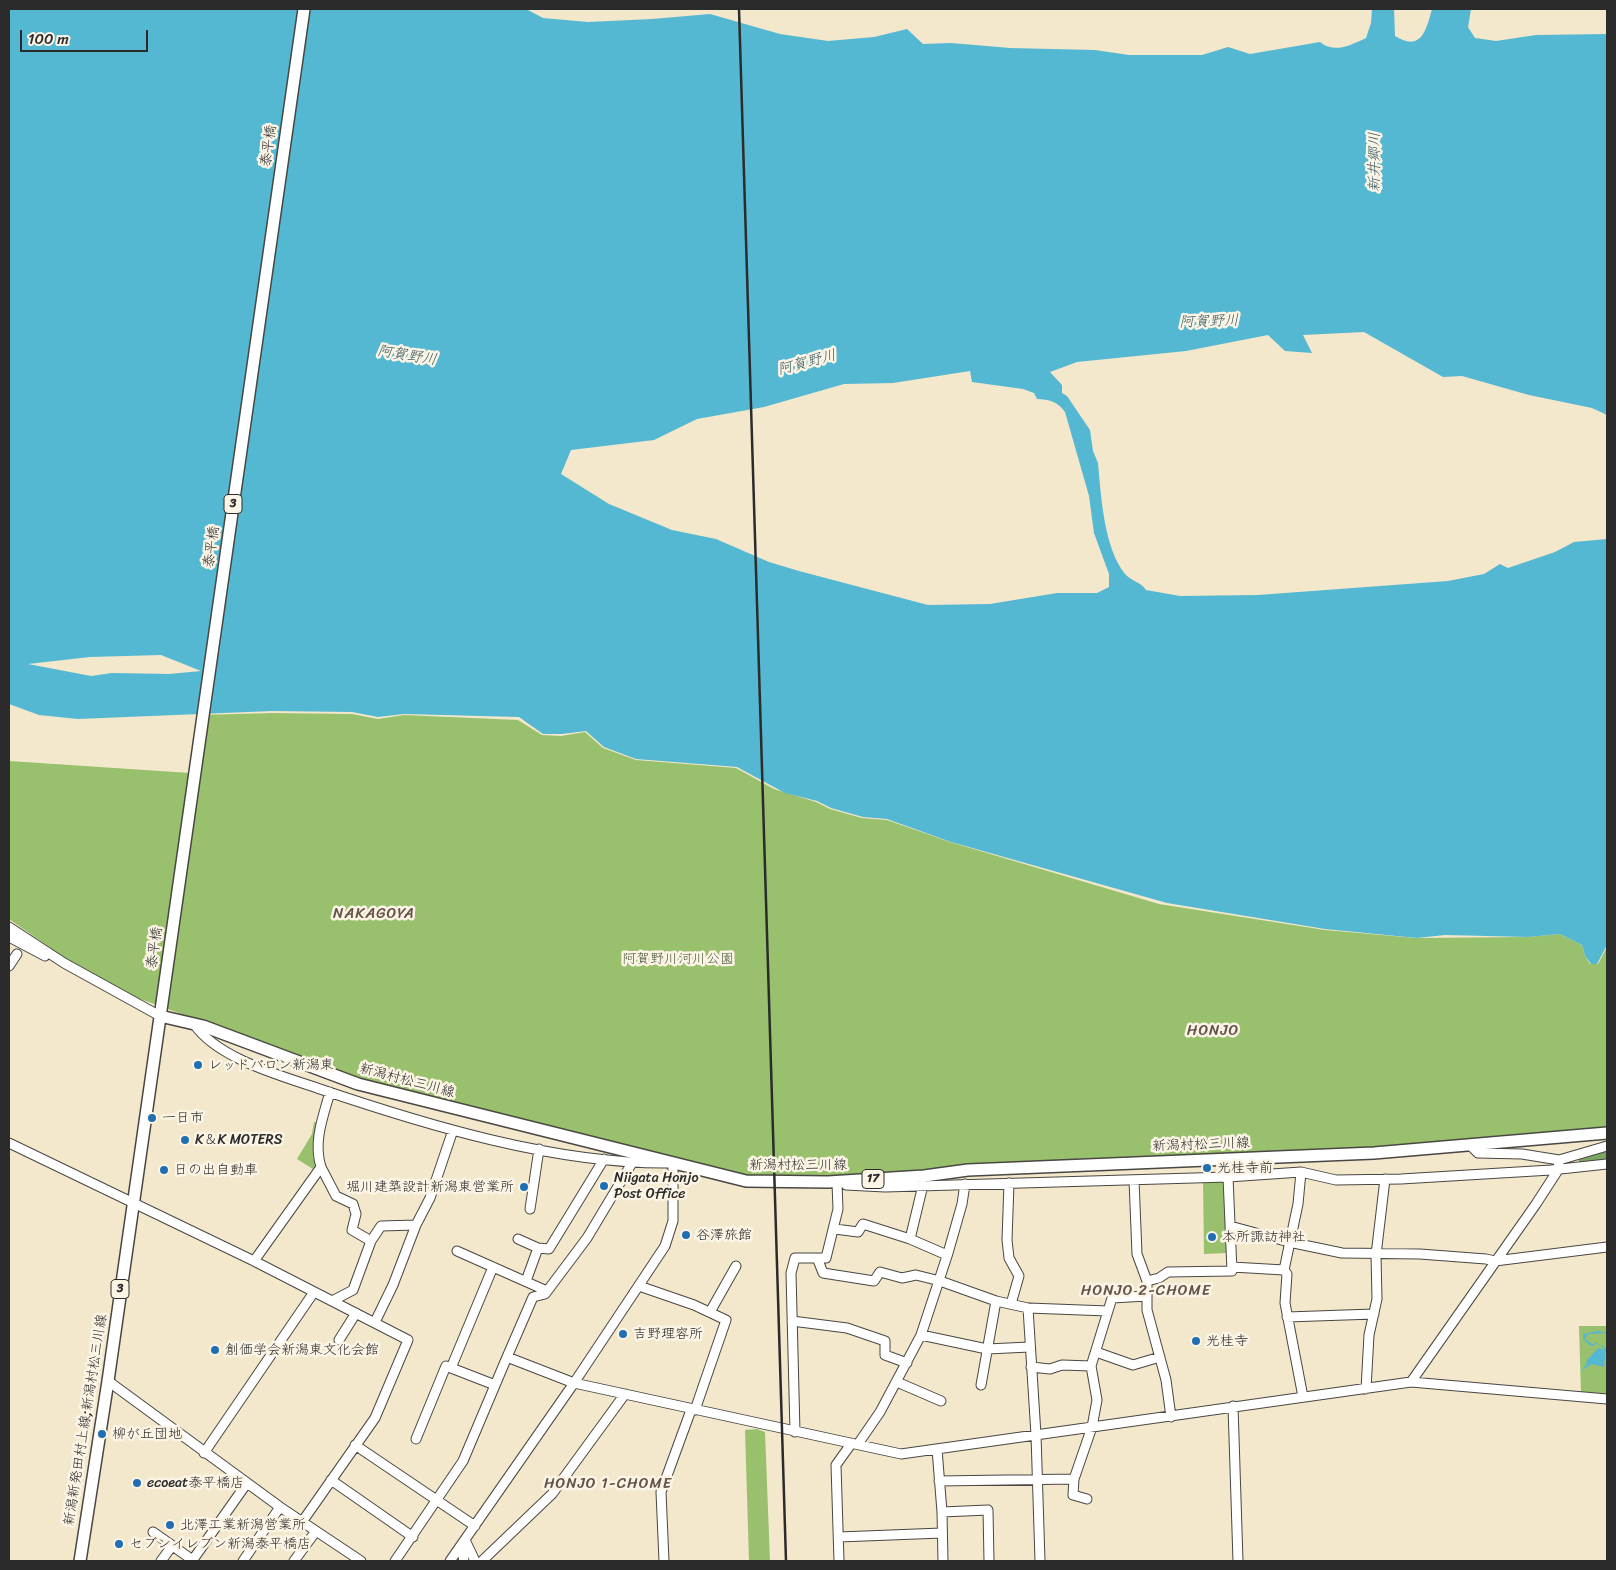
<!DOCTYPE html>
<html>
<head>
<meta charset="utf-8">
<style>
	body { margin:0 }
	#map { position:relative; width:1616px; height:1570px; overflow:hidden; background:#f3e7cc; font-family:Sriracha,sans-serif }
	canvas { display:block }
	.frame { position:absolute; inset:0; border:10px solid #2b2b2b; pointer-events:none }
	.scale { position:absolute; left:20px; top:30px; width:128px; height:22px; box-sizing:border-box; border:2px solid #2b2b2b; border-top:0; padding-left:6px; font-size:15px; line-height:18px; white-space:nowrap; color:#2b2b2b; -webkit-text-stroke:4px #fcf5e5; paint-order:stroke }
</style>
</head>
<body>
<div id="map">
<canvas width="1616" height="1570"></canvas>
<div class="frame"></div>
<div class="scale">100 m</div>
</div>
<script>
const g = document.querySelector('canvas').getContext('2d');
g.lineJoin = 'round';
function fill(path, color) {
  g.fillStyle = color;
  g.fill(path, 'evenodd');
}
function strokePath(path, color, width, dash) {
  g.strokeStyle = color;
  g.lineWidth = width;
  g.lineCap = dash ? 'butt' : 'round';
  g.setLineDash(dash || []);
  g.stroke(path);
}
function write(font, color, halo, rows, align = 'center') {
  g.font = font + ' Sriracha,"Klee One",sans-serif';
  g.lineWidth = 5;
  g.setLineDash([]);
  g.textBaseline = 'middle';
  g.strokeStyle = halo;
  g.fillStyle = color;
  for (const [text, x, y, turn = 0] of rows) {
    g.save();
    g.translate(x, y);
    g.rotate((+turn || 0) * Math.PI / 180);
    g.textAlign = isNaN(turn) ? turn : align;
    if (halo) g.strokeText(text, 0, 0);
    g.fillText(text, 0, 0);
    g.restore();
  }
}
fill(new Path2D(`
	M273 713 352 714 378 719 404 715 518 720 542 735 561 736 585 732 603 748 636 760 736 768 774 789 816 802 830 809 862 818 887 820 950 842 1159 904 1325 930 1416 938 1528 937 1560 934 1582 945 1585 956 1590 964H1598L1607 947V1130L1344 1151 843 1178 748 1176 356 1078 135 997 62 956 9 919V761L190 773 199 715Z
	M314 1122H318L313 1157 316 1165 313 1169 297 1159 312 1134Z
	M1224 1179 1226 1253 1204 1254 1203 1180Z
	M1579 1326H1607V1394L1581 1393Z
	M757 1429 765 1432 770 1561H749L745 1430Z`), '#99c16d');
fill(new Path2D(`
	M1607 1148V1159L1579 1165 1578 1154Z`), '#7aa760');
fill(new Path2D(`
	M9 9H526L543 18 588 22 652 19 710 14 780 34 828 41 874 37 907 29 923 44 951 43 1010 48 1095 50 1129 55H1202L1228 47 1250 54 1320 42C1334 54 1351 45 1366 38L1371 23 1372 9H1394L1395 36C1421 52 1426 31 1432 9H1471L1468 27 1475 38 1496 41 1536 35 1607 34V415L1592 408 1529 395 1462 376 1443 377 1364 332 1303 335 1312 353 1285 351 1268 335 1186 351 1077 362 1050 372 1062 385V393L1067 396 1090 430 1093 451 1098 463C1101 496 1104 548 1125 574 1131 581 1141 582 1146 590L1180 596 1258 595 1448 581 1484 574 1500 564 1508 568 1555 552 1574 542 1607 539V945L1597 964H1591L1585 956 1582 945 1560 934 1528 937 1445 935 1417 938 1325 929 1167 903 951 842 887 819 863 817 831 808 817 801 785 793 737 767 636 759 604 747 586 731 562 734H543L519 717 404 714 378 717 352 712 272 711 78 719 39 715 9 704ZM970 371 972 382 1023 389 1034 393 1037 399C1049 399 1058 402 1065 412L1089 496 1094 533 1109 574V587L1097 593H1057L990 604 928 605 799 571 769 562 716 539 672 530 609 504 561 474 571 450 654 440 697 419 764 407 844 384 893 383ZM161 655 201 671 169 674 112 673 91 676 28 664 90 657Z
	M1598 1331 1607 1333 1588 1334 1585 1339 1592 1344 1596 1343 1606 1348 1604 1367 1592 1364 1581 1371 1586 1365 1587 1360 1598 1348 1604 1350V1348L1597 1344 1591 1346 1583 1339V1334Z`), '#54b8d2');
const minor = new Path2D(`
	M9 927 64 963 160 1016
	M9 937 45 956
	M9 966 17 954
	M194 1024C217 1058 279 1075 317 1088 426 1125 557 1165 673 1163V1221L665 1246 574 1383 450 1561
	M9 1143 254 1261 408 1340 375 1418 302 1522
	M1470 1145 1478 1153 1522 1154 1559 1160 1607 1146
	M321 1167 336 1196 353 1204 356 1214 352 1230 371 1241
	M1301 1172 1298 1204 1284 1270 1287 1274 1285 1303 1303 1397
	M1134 1180 1137 1254 1147 1281V1310L1166 1380 1171 1417
	M1009 1183 1007 1240 1009 1258 1019 1276 1011 1304
	M846 1185 885 1187 1228 1177 1301 1172 1336 1180 1401 1179 1551 1170 1607 1164
	M530 1209 539 1149
	M1230 1226 1289 1242 1342 1253 1420 1254 1486 1259 1495 1261 1607 1247
	M835 1229 858 1232 863 1224 910 1239 947 1255
	M518 1239 538 1248 526 1281
	M910 1239 923 1185
	M538 1248 549 1249 604 1159
	M457 1251 547 1291
	M818 1260 823 1273 874 1281 880 1272 902 1278 916 1275 940 1281 996 1301 1028 1308 1108 1311
	M254 1261 321 1167C313 1142 323 1117 330 1092
	M1232 1267 1284 1270
	M1147 1281 1159 1278 1168 1272 1232 1271 1228 1177
	M639 1286 694 1305 726 1320 695 1410
	M332 1301 353 1290 371 1241 381 1226 416 1225
	M1028 1308 1036 1435 1040 1561
	M710 1312 736 1266
	M1287 1317 1374 1314
	M792 1321 847 1328 885 1341V1355L907 1363
	M375 1322 393 1285 416 1225 430 1198 453 1130
	M921 1335 987 1349 1030 1347
	M339 1340 356 1313
	M1096 1352 1133 1365 1160 1357
	M507 1357 533 1297 545 1294 587 1238 632 1163
	M1031 1367 1050 1369 1062 1365 1091 1366
	M451 1368 493 1267
	M108 1381 280 1507 361 1561
	M897 1382 941 1401
	M1411 1382 1536 1204 1558 1170 1559 1160
	M981 1385 996 1301
	M1366 1389 1369 1335 1377 1299 1376 1255 1385 1179
	M1233 1406 1238 1561
	M795 1432 791 1273 795 1258H826L838 1209 837 1183
	M416 1439 446 1366 495 1385
	M858 1444 880 1412 921 1335 948 1253 962 1204 965 1184
	M355 1445 475 1526
	M937 1449 942 1512
	M204 1453 314 1292
	M331 1480 413 1537
	M939 1481 1074 1479
	M1087 1499 1073 1495 1074 1479 1092 1427 1097 1400 1091 1366 1112 1298 1147 1296
	M153 1532 194 1561
	M839 1537 942 1533
	M465 1540 475 1561
	M461 1546 464 1561
	M161 1561 172 1546
	M192 1561 247 1483
	M243 1561 280 1507
	M294 1561 316 1531
	M395 1561 463 1461 507 1357 574 1383 901 1454 1411 1382 1607 1399
	M482 1561 552 1494 625 1394
	M664 1561 661 1492 691 1410
	M839 1561 836 1465 851 1444
	M943 1561 942 1512 988 1510 989 1561`);
const major = new Path2D(`
	M160 1016 203 1026 358 1084 746 1181 828 1182 924 1176 968 1170 1374 1153 1607 1133
	M80 1561 108 1381 304 9`);
strokePath(minor, '#494743', 11);
strokePath(major, '#494743', 14);
strokePath(minor, '#fff', 9);
strokePath(major, '#fff', 11);
strokePath(new Path2D(`
	M739 9 786 1561`), '#2b2b2b', 2.5);
for (const [x, y, r, color] of [
	[198,1065,5,"#1f6fb2"],
	[152,1118,5,"#1f6fb2"],
	[185,1140,5,"#1f6fb2"],
	[1207,1168,5,"#1f6fb2"],
	[164,1170,5,"#1f6fb2"],
	[604,1186,5,"#1f6fb2"],
	[524,1187,5,"#1f6fb2"],
	[686,1235,5,"#1f6fb2"],
	[1212,1237,5,"#1f6fb2"],
	[623,1334,5,"#1f6fb2"],
	[1196,1341,5,"#1f6fb2"],
	[215,1350,5,"#1f6fb2"],
	[102,1434,5,"#1f6fb2"],
	[137,1483,5,"#1f6fb2"],
	[170,1525,5,"#1f6fb2"],
	[119,1544,5,"#1f6fb2"]
]) {
  const dot = new Path2D();
  dot.arc(x, y, r, 0, 2 * Math.PI);
  g.fillStyle = color;
  g.fill(dot);
  strokePath(dot, '#fcf5e5', 2);
}
for (const [x, y, w] of [
	[233,504,18],
	[873,1179,22],
	[120,1289,18]
]) {
  const box = new Path2D();
  box.roundRect(x - w / 2, y - 9.5, w, 19, 4);
  g.fillStyle = '#fcf5e5';
  g.fill(box);
  strokePath(box, '#2b2b2b', 1);
}
write('bold 12px', '#2b2b2b', null, [
	["3",233,504],
	["17",873,1179],
	["3",120,1289]
]);
write('14px', '#2b2b2b', '#fcf5e5', [
	["泰平橋",269,146,-82],
	["泰平橋",212,547,-82],
	["泰平橋",155,948,-82],
	["新潟村松三川線",407,1081,15],
	["新潟村松三川線",1201,1145,-2],
	["新潟村松三川線",798,1165],
	["新潟新発田村上線;新潟村松三川線",86,1420,-81]
]);
write('14px', '#4c583f', '#fcf5e5', [
	["阿賀野川河川公園",678,959]
]);
write('14px', '#2b2b2b', '#fcf5e5', [
	["レッドバロン新潟東",208,1065],
	["一日市",162,1118],
	["K＆K MOTERS",195,1140],
	["光桂寺前",1217,1168],
	["日の出自動車",174,1170],
	["Niigata Honjo",614,1178],
	["Post Office",614,1194],
	["堀川建築設計新潟東営業所",514,1187,"right"],
	["谷澤旅館",696,1235],
	["本所諏訪神社",1222,1237],
	["吉野理容所",633,1334],
	["光桂寺",1206,1341],
	["創価学会新潟東文化会館",225,1350],
	["柳が丘団地",112,1434],
	["ecoeat泰平橋店",147,1483],
	["北澤工業新潟営業所",180,1525],
	["セブンイレブン新潟泰平橋店",129,1544]
], 'left');
write('italic 15px', '#395c65', '#fcf5e5', [
	["新井郷川",1375,162,-90],
	["阿賀野川",1209,322,-2],
	["阿賀野川",407,356,9],
	["阿賀野川",807,363,-15]
]);
g.letterSpacing = '1px';
write('15px', '#66544b', '#fcf5e5', [
	["NAKAGOYA",374,914],
	["HONJO",1213,1031],
	["HONJO 2-CHOME",1146,1291],
	["HONJO 1-CHOME",608,1484]
]);
g.letterSpacing = '0px';
</script>
</body>
</html>
